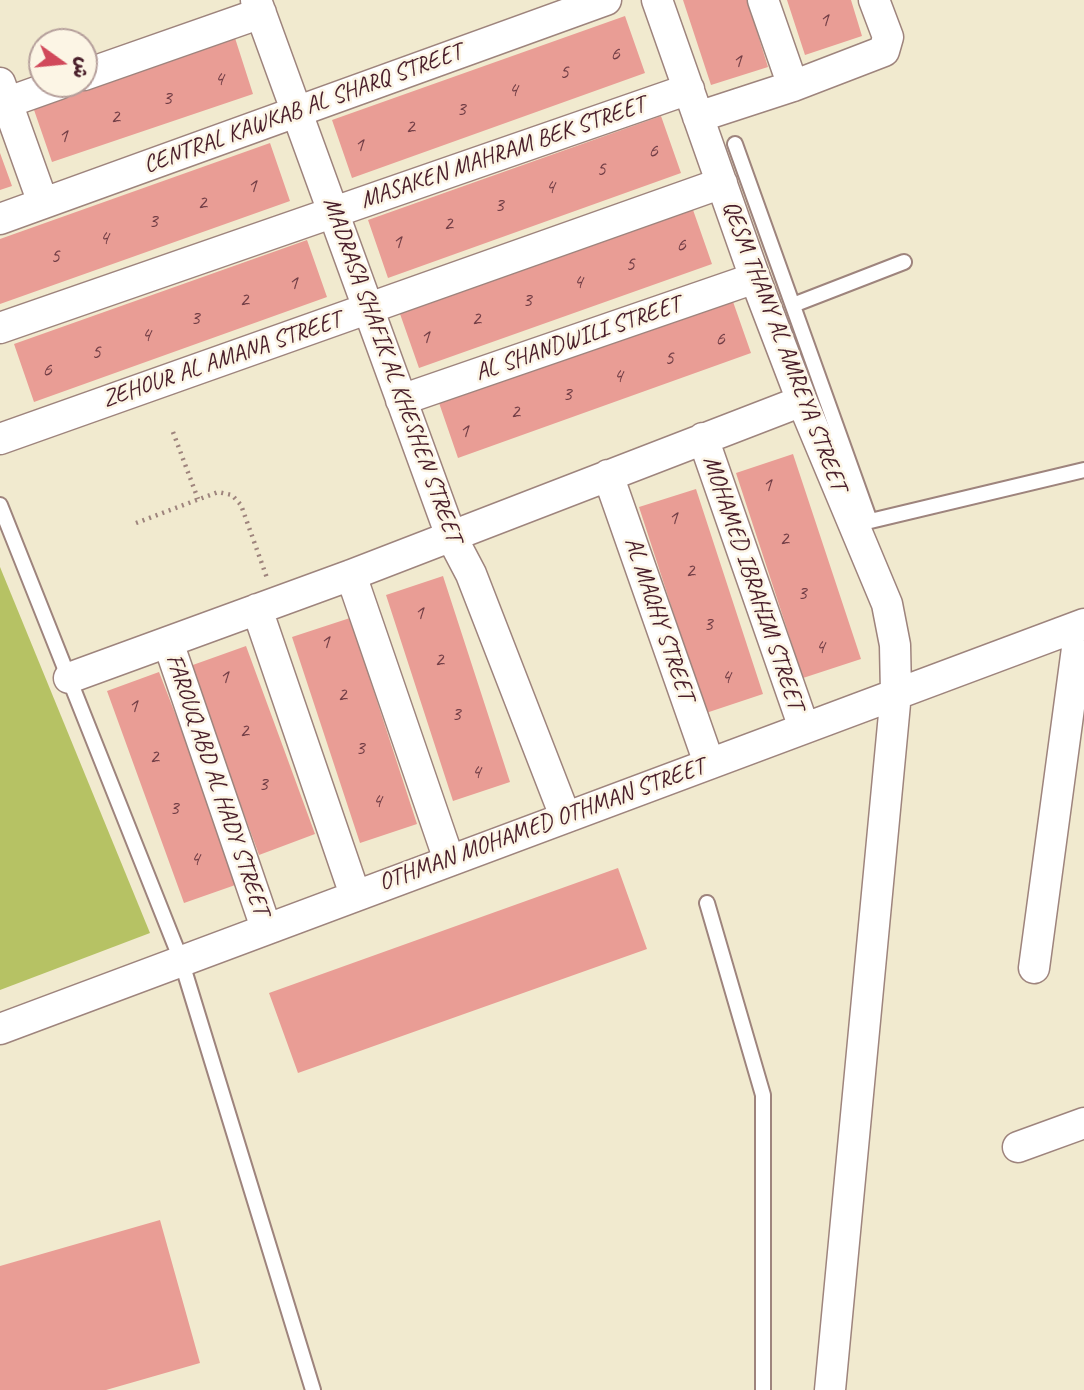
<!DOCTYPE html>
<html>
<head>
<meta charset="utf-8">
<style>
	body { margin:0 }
	#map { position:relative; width:1084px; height:1390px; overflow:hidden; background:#f1eacf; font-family:Caveat,"Playpen Sans Arabic",sans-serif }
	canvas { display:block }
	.north { position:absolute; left:28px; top:28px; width:70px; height:70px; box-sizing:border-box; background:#fcf5e5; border:2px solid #b59f9b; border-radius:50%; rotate:105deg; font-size:19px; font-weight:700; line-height:28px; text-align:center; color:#4a1f2b }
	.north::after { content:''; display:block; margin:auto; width:24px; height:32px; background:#d1495b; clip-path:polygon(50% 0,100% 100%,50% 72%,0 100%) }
</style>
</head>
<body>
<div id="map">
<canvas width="1084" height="1390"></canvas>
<div class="north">ش</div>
</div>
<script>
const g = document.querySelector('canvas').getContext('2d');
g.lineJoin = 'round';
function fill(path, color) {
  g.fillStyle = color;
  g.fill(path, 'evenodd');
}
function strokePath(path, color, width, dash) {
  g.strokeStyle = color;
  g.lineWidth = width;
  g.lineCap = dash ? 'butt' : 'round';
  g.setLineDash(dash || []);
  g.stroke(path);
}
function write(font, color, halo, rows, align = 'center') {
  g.font = font + ' Caveat,sans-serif';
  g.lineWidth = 5;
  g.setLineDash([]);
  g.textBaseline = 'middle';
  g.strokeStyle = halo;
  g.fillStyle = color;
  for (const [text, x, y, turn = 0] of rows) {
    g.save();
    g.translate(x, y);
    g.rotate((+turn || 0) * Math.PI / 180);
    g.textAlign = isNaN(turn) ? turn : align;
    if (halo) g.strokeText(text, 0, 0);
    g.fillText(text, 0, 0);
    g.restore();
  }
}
fill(new Path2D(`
	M0 567 150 933 0 990Z`), '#b6c264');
fill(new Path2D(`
	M683 0H747L768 67 711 85Z
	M787 0H851L862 36 805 55Z
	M625 16 645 73 352 178 332 120Z
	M235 38 253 94 52 162 33 107Z
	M661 116 681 173 388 278 368 220Z
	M270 143 290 201 0 304V239Z
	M0 153 12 186 0 190Z
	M692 207 712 264 419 368 399 311Z
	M307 240 327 297 34 402 14 344Z
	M731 296 751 353 458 458 438 400Z
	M793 454 861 659 803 678 736 473Z
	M696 489 763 694 706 713 639 507Z
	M443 576 510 782 453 801 386 595Z
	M350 618 417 824 360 843 292 637Z
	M246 646 315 834 259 855 190 666Z
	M159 672 241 883 184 903 107 691Z
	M618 868 647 949 298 1073 269 993Z
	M160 1220 200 1363 106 1390H0V1266Z`), '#e99d95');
const lane = new Path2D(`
	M735 144 870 521
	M793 305 904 262
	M0 505 181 960 313 1390
	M862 523 1084 470
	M707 903 763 1095V1390`);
const street = new Path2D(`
	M256 0 451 536 471 574 565 816
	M657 0 755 278 802 401 887 604 895 645 896 693 830 1390
	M763 0 793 86
	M84 75 261 13
	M0 83 43 203
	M0 105 59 84
	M698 117 793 86 884 51 888 37 874 0
	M0 219 606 0
	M0 328 689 89
	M401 400 755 278
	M703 438 804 728
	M0 439 722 183
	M608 475 709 763
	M351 575 449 860
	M257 609 355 895
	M168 642 266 928
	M69 678 351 575 802 401
	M1034 968 1080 626
	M0 1029 1084 624
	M1018 1147 1084 1123`);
strokePath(lane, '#9e847d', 18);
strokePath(street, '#9e847d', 33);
strokePath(new Path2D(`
	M173 432 198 499
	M136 523 218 492 232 495 241 505 267 578`), '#9e847d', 4.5, [2, 5]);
strokePath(lane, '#fff', 14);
strokePath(street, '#fff', 30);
write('21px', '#723e46', null, [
	["1",824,20],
	["6",615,54],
	["1",737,61],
	["5",564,72],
	["4",219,79],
	["4",513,90],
	["3",167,98],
	["3",461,109],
	["2",115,117],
	["2",410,127],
	["1",63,136],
	["1",359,145],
	["6",653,151],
	["5",601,169],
	["1",252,186],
	["4",550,187],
	["2",202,203],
	["3",499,205],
	["3",153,221],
	["2",448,224],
	["4",104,238],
	["1",397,242],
	["6",681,245],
	["5",55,256],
	["5",630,264],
	["4",578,282],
	["1",293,283],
	["2",244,300],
	["3",527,300],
	["3",195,318],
	["2",476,319],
	["4",146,335],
	["1",425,337],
	["6",720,339],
	["5",96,352],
	["5",669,358],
	["6",47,370],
	["4",618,376],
	["3",567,394],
	["2",515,412],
	["1",464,431],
	["1",767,485],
	["1",673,518],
	["2",784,539],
	["2",690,571],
	["3",802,593],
	["1",419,613],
	["3",708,624],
	["1",325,642],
	["4",820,647],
	["2",439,660],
	["1",224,677],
	["4",726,677],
	["2",342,695],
	["1",133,706],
	["3",456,714],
	["2",244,731],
	["3",360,748],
	["2",154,757],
	["4",476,772],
	["3",263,784],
	["4",377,801],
	["3",174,808],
	["4",195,859]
]);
write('24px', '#4a1f2b', '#fcf5e5', [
	["CENTRAL KAWKAB AL SHARQ STREET",303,109,-20],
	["MASAKEN MAHRAM BEK STREET",503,153,-19],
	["AL SHANDWILI STREET",578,339,-19],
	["QESM THANY AL AMREYA STREET",784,346,69],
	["ZEHOUR AL AMANA STREET",222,360,-19],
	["MADRASA SHAFIK AL KHESHEN STREET",392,370,70],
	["MOHAMED IBRAHIM STREET",753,583,71],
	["AL MAQHY STREET",659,619,71],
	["FAROUQ ABD AL HADY STREET",217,785,71],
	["OTHMAN MOHAMED OTHMAN STREET",542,825,-20]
]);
</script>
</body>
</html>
